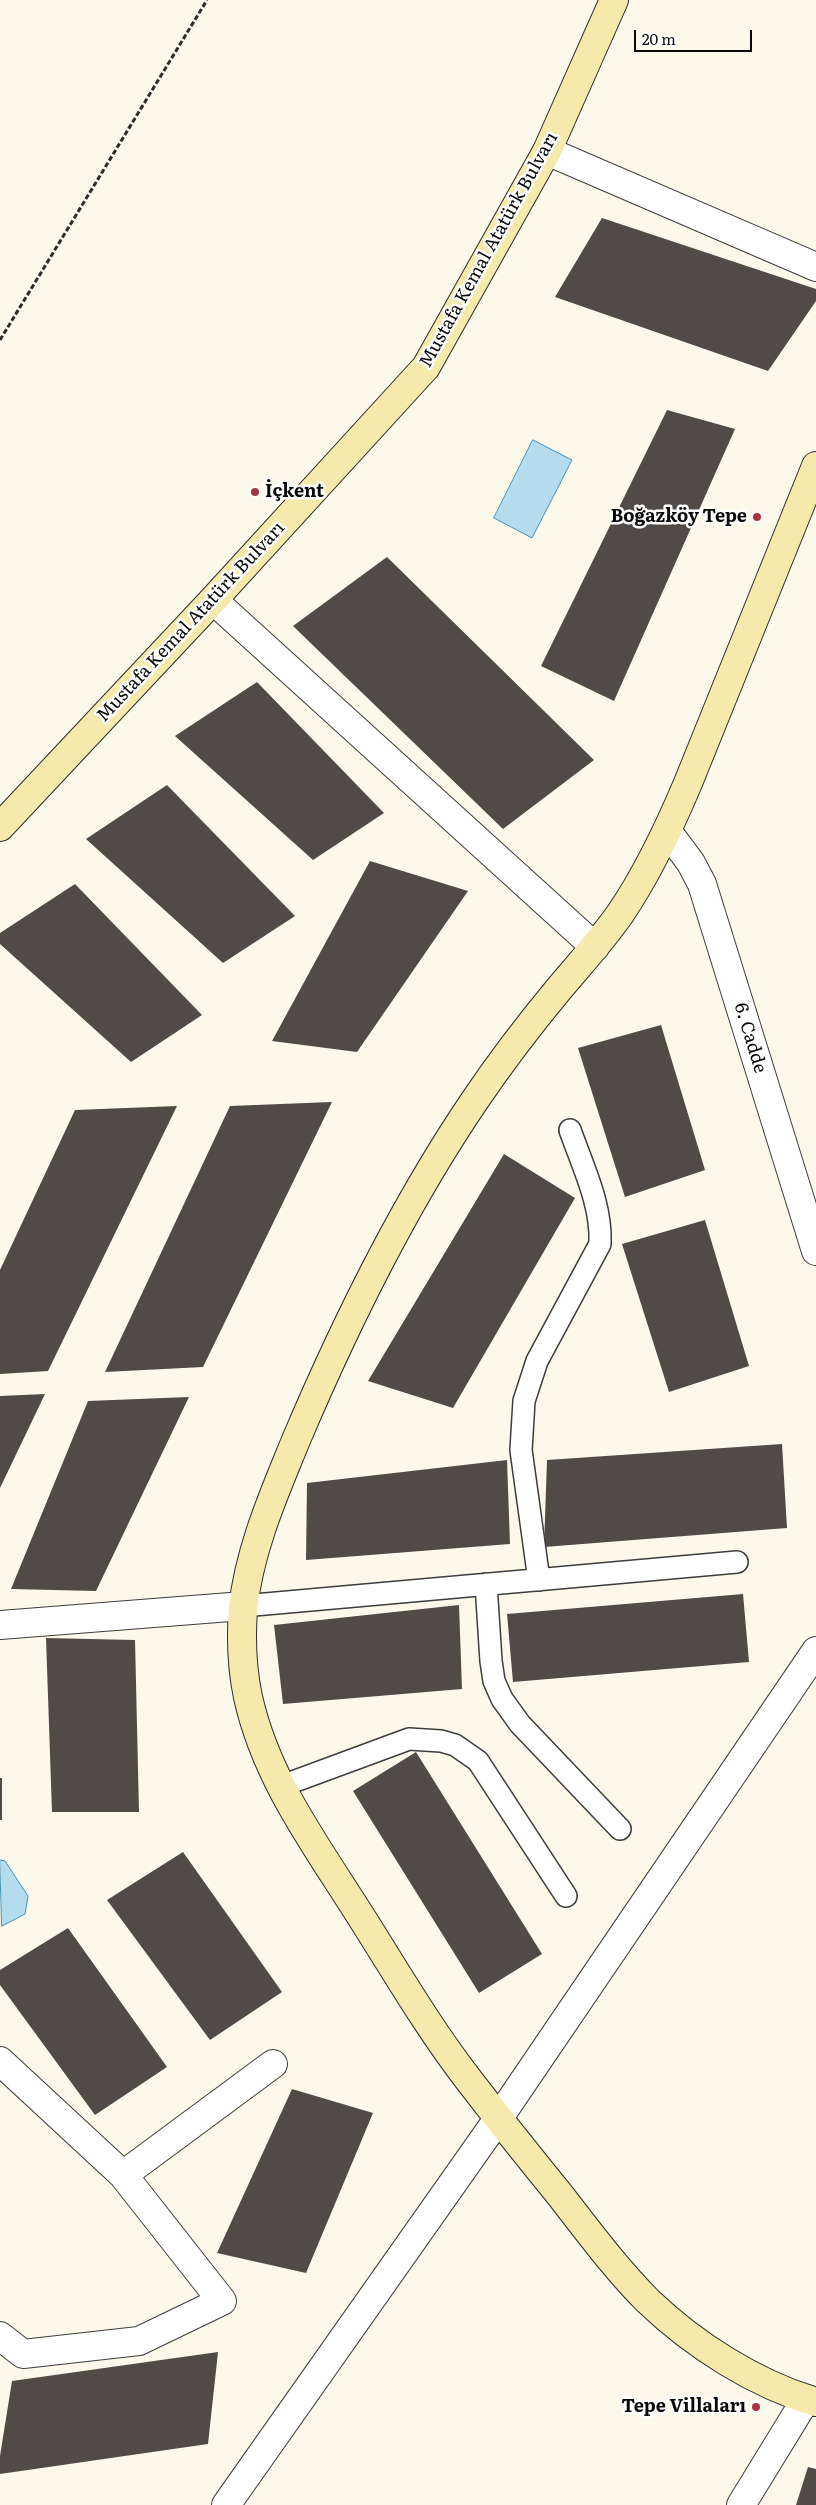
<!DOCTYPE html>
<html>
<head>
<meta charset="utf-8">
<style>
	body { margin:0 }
	#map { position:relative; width:816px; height:2505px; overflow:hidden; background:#fcf8ea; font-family:Literata,serif }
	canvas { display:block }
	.scale { position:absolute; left:634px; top:30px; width:118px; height:22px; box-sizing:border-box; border:2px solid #0a0a0a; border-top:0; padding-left:6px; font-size:15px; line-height:18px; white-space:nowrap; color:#0a0a0a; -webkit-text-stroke:4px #fff; paint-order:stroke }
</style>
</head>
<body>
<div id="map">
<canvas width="816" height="2505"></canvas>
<div class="scale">20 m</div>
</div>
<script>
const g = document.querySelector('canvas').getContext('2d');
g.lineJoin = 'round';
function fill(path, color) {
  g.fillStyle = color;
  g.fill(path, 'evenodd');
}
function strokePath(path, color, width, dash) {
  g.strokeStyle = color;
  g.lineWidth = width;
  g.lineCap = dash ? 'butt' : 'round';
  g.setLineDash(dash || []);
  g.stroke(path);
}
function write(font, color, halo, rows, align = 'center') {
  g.font = font + ' Literata,serif';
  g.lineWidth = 5;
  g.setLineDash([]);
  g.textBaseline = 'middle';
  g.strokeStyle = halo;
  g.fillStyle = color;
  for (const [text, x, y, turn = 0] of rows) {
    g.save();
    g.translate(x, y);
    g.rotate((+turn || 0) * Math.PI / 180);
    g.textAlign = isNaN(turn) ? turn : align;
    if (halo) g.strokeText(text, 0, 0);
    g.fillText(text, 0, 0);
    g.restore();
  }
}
const water = new Path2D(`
	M533 440 572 460 532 538 494 518Z
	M0 1860 5 1861 28 1896 25 1914 2 1926Z`);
fill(water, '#b5dcee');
strokePath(water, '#4593bc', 1);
fill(new Path2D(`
	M602 218 816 289V301L768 371 555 297Z
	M667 410 735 429 614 701 541 666Z
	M387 557 594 760 503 829 293 626Z
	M257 682 384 813 313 860 175 736Z
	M167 785 295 916 223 963 86 839Z
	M370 861 468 891 357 1052 272 1041Z
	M75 884 202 1015 131 1062 0 944V933Z
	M661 1025 705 1170 625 1197 578 1048Z
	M332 1102 203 1367 105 1372 230 1106Z
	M177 1106 48 1371 0 1374V1270L75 1110Z
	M504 1154 575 1198 453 1408 368 1381Z
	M705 1220 749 1366 669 1392 622 1244Z
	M45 1394 0 1488V1396Z
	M189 1397 96 1591 11 1589 88 1401Z
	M782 1444 787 1528 544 1547 547 1460Z
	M507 1460 510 1544 306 1560 307 1483Z
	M743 1594 749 1662 513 1682 507 1614Z
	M459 1605 462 1689 283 1704 274 1625Z
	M46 1638 135 1640 139 1812H52Z
	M416 1752 542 1954 479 1993 353 1791Z
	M0 1778H2V1820H0Z
	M183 1852 282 1992 210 2040 107 1900Z
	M68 1928 167 2067 95 2115 0 1985V1970Z
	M292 2089 373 2113 306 2273 217 2253Z
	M218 2352 208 2444 0 2474V2456L12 2381Z
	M808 2467 816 2469V2505H796Z`), '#514b48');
const lane = new Path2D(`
	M539 1580 521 1450 524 1401 537 1361 600 1244C602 1205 583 1167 570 1130
	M486 1584 491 1661 494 1681 502 1699 520 1724 620 1829
	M243 1606 737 1562
	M279 1787 409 1739 441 1741 455 1745 478 1761 566 1896`);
const street = new Path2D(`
	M547 151 816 267
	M213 600 595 947
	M668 832 691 863 702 884 816 1251
	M0 1625 243 1606
	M0 2061 123 2175 222 2301 139 2341 23 2354 0 2336
	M123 2175 273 2064
	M226 2505 498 2119 816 1651
	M741 2505 806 2399`);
const secondary = new Path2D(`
	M816 466 688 783C669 828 648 873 620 914 601 941 579 965 558 990 529 1025 500 1063 475 1100 403 1206 346 1322 296 1440 274 1494 249 1550 243 1609 241 1637 242 1669 248 1697 266 1779 316 1845 360 1915 395 1970 428 2027 468 2079 498 2118 529 2157 560 2195 588 2231 616 2269 648 2301 694 2345 755 2384 816 2402
	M0 827 213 600 426 367 547 151 614 0`);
strokePath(lane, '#3d3d3d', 24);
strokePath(street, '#3d3d3d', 30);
strokePath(secondary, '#2c2c2c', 30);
strokePath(new Path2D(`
	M0 340 207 0`), '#2c2c2c', 3, [5, 2.5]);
strokePath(lane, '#fff', 21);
strokePath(street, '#fff', 28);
strokePath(secondary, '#f5e9ac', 28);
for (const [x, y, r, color] of [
	[255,492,5,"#a83441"],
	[757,517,5,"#a83441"],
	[756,2407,5,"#a83441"]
]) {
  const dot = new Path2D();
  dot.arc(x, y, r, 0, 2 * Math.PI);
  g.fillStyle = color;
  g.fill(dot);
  strokePath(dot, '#fff', 2);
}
write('18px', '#0a0a0a', '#fff', [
	["Mustafa Kemal Atatürk Bulvarı",489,250,-61],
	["Mustafa Kemal Atatürk Bulvarı",191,622,-47],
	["6. Cadde",750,1038,73]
]);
write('bold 18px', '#0a0a0a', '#fff', [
	["İçkent",265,492,"left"],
	["Boğazköy Tepe",747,517],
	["Tepe Villaları",746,2407]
], 'right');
</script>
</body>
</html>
